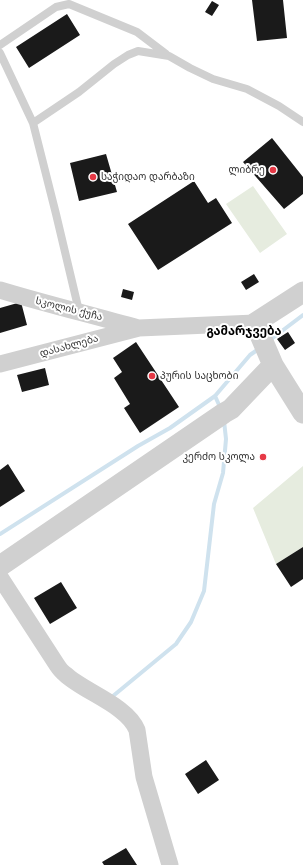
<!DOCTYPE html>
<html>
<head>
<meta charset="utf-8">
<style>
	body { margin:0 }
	canvas { display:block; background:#fff }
</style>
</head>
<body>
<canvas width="303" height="865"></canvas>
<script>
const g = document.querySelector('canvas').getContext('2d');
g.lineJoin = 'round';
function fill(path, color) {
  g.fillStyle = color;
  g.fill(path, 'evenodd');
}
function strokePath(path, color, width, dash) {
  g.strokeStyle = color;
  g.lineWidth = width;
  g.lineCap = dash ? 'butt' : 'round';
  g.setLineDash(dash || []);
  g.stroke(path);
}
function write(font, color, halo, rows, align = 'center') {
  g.font = font + ' Inter,"Noto Sans Georgian",sans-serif';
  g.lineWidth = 4;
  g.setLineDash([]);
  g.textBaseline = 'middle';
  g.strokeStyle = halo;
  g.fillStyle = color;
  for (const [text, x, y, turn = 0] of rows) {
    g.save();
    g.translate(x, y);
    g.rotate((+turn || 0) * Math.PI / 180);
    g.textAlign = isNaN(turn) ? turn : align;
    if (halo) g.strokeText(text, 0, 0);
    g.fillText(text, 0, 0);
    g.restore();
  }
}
fill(new Path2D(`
	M253 186 287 234 260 253 226 204Z
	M303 466V547L276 564 253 508Z`), '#e6ecdf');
strokePath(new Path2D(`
	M270 340 303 315
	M215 396 220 407
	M0 534 138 446 170 428 215 396 250 355 260 348
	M113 696 176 644 191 622 204 591 214 504 223 473 226 439 224 421`), '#cfe2ee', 4);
fill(new Path2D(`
	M252 0H283L287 38 257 41Z
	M212 1 219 5 212 16 205 12Z
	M67 14 80 35 29 68 16 47Z
	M272 138 303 177V194L284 209 243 162Z
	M106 154 117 192 79 201 70 163Z
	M194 181 208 203 216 198 232 223 158 270 128 224Z
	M254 274 259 282 246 290 241 282Z
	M123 289 134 292 132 300 121 297Z
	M21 302 27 325 0 333V308Z
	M288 332 295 343 285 350 277 339Z
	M136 342 179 407 140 433 124 408 130 404 114 378 122 372 113 358Z
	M45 368 49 385 22 392 17 375Z
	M8 464 25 491 0 507V470Z
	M303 547V579L291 587 276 564Z
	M61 582 77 608 50 624 34 598Z
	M206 760 219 780 198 794 185 774Z
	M126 848 137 865H104L102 862Z`), '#1a1a1a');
strokePath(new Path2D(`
	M0 45 56 7 69 4 137 32 166 54
	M0 53 33 123 56 214 79 311
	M33 123 79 92 114 64 128 55 138 51 169 56 190 68 213 79 247 89 279 106 303 122`), '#d0d0d0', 8);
strokePath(new Path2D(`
	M0 290C46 304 92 315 138 328
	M0 364 139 328 255 323
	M0 577 57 665C59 668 62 672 65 674 84 692 127 705 137 730L144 777 170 865`), '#d0d0d0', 17);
strokePath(new Path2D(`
	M303 292 255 323 273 365 303 413
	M0 566 224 413 231 409 273 365`), '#d0d0d0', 21);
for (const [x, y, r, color] of [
	[273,170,4,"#e63946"],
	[93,177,4,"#e63946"],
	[152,376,4,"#e63946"],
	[263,457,4,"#e63946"]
]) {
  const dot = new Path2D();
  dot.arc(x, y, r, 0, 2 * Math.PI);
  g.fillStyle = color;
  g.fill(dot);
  strokePath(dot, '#fff', 1.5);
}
write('10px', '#333', '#fff', [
	["ლიბრე",265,170],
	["საჭიდაო დარბაზი",101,177,"left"],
	["პურის საცხობი",160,376,"left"],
	["კერძო სკოლა",255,457]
], 'right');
write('10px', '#333', '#fff', [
	["სკოლის ქუჩა",69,309,14],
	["დასახლება",69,346,-15]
]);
write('bold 12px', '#000', '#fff', [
	["გამარჯვება",244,331]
]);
</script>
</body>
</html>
